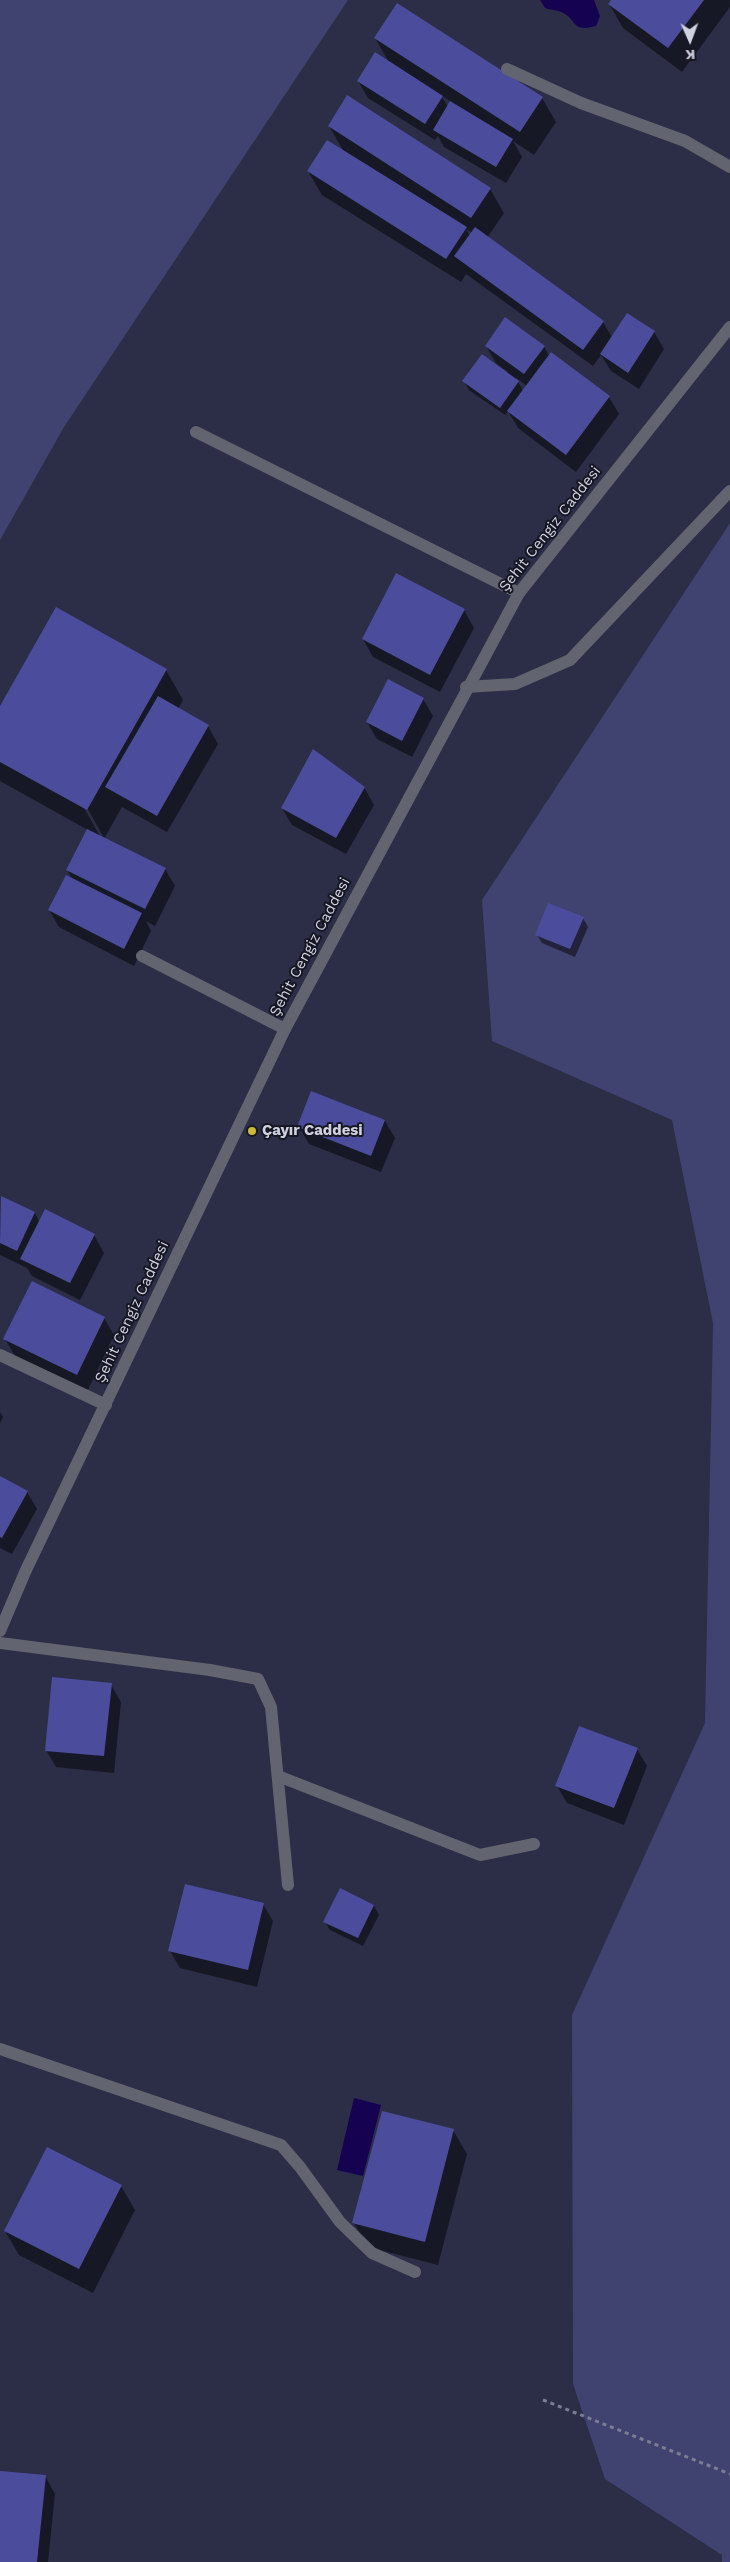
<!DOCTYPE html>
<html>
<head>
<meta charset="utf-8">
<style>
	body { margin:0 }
	#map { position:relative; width:730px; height:2562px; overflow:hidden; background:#2b2e46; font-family:"Work Sans",sans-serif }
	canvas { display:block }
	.north { position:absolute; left:665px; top:15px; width:50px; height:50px; -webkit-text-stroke:4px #161722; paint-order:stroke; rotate:178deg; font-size:14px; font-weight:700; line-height:20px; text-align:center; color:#cfd1e1 }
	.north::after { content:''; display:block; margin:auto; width:18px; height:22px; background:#cfd1e1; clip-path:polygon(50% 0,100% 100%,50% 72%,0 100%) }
</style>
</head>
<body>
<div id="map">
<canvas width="730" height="2562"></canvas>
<div class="north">K</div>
</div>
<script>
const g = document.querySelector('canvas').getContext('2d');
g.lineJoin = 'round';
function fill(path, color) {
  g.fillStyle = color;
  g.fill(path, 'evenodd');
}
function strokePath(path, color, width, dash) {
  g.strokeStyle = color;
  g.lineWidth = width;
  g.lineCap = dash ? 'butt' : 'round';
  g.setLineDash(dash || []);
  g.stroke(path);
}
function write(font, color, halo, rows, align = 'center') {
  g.font = font + ' "Work Sans",sans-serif';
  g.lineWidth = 4;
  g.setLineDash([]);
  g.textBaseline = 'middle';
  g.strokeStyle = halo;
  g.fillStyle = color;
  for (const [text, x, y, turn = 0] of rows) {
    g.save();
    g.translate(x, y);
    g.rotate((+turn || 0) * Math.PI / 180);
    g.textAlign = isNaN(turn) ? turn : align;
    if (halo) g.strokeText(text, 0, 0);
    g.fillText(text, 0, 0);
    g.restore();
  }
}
fill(new Path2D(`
	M0 0H348L64 427 0 540Z
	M730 523V2562H722V2555L605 2479 573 2384 572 2015 705 1723 713 1323 672 1120 492 1041 482 900Z`), '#404370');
fill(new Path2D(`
	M540 0H594L600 16 596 26C570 33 578 19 561 12 557 10 550 10 545 8Z
	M354 2098 381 2105 363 2176 337 2170Z`), '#150351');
fill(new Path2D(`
	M612 0H730V7L682 72 623 28 609 4Z
	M375 38 542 98 556 122 534 155 513 141 522 157 506 183 444 147 438 136 435 140 368 98 358 81 390 64ZM441 95 451 102 448 107Z
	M329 126 490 189 504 213 487 238 603 322 612 337 627 314 654 332 664 349 639 389 611 371 601 355 593 366 466 274 461 282 322 195 308 171 344 152ZM466 229 473 233 470 236Z
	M486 346H544L549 356 551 354 609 397 619 414 576 472 518 428 508 411 505 415 469 390 464 381 508 372 496 363ZM515 377 527 386 523 391 521 387Z
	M464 610 474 628 440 692 373 657 363 639Z
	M166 670 183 700 178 709 208 726 218 744 167 832 122 807 104 839 165 869 175 886 155 926 146 921 151 931 134 966 59 927 49 910 73 880 67 870 88 830 0 781V709ZM85 804 104 838H101L83 806Z
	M423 699 433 716 412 757 377 739 367 722Z
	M364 787 374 805 346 854 292 825 282 808Z
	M583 918 588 927 575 957 542 943 537 935Z
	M385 1121 395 1138 381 1172 309 1144 299 1127Z
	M1 1197 35 1213 40 1223 94 1235 104 1253 80 1300 32 1276 27 1268 0 1255Z
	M104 1318 114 1335 87 1392 15 1356 5 1339Z
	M0 1412 3 1417 0 1423Z
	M0 1477 27 1492 37 1509 12 1554 0 1548Z
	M111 1685 121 1702 114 1773 56 1767 46 1750Z
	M637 1749 647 1766 624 1825 567 1803 557 1786Z
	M340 1890 374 1906 379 1915 363 1946 330 1930 325 1922Z
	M263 1904 273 1921 257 1987 180 1968 170 1951Z
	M453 2130 467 2154 438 2265 368 2247 354 2223Z
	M121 2186 135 2210 93 2293 19 2255 5 2231Z
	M0 2472 45 2476 55 2494 48 2562H0Z`), '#0007');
fill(new Path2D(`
	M611 0H704L668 48 608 4Z
	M397 3 543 97 520 132 374 38Z
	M375 52 443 96 425 124 357 81Z
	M347 95 491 188 471 218 328 126Z
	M450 101 513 139 496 167 433 130Z
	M327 140 467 227 446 259 307 171Z
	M475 227 604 321 583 350 454 256Z
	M627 313 655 331 628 373 600 354Z
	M505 317 545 346 524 374 485 346Z
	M551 352 610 396 566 455 507 411Z
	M482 354 519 381 500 408 462 381Z
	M396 573 465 609 430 675 362 639Z
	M56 607 167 669 87 810 0 762V706Z
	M388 679 424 698 402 741 366 722Z
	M158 696 209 725 157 816 105 787Z
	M313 749 365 787 336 838 281 808Z
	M87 829 166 868 145 909 66 870Z
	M66 875 142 913 124 949 48 910Z
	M548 903 584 917 570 949 535 935Z
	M311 1091 385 1120 371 1156 297 1127Z
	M1 1196 35 1212 17 1251 0 1243Z
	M45 1209 95 1234 70 1283 20 1259Z
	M32 1281 105 1317 77 1375 3 1339Z
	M0 1476 28 1491 2 1538 0 1537Z
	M52 1677 112 1683 104 1756 45 1751Z
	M579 1726 638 1748 614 1808 555 1786Z
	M185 1884 264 1903 248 1970 168 1951Z
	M340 1888 374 1905 358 1938 323 1922Z
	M382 2111 454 2129 425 2242 352 2223Z
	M47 2147 122 2185 79 2269 4 2231Z
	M0 2471 46 2475 37 2562H0Z`), '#4b4d9c');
strokePath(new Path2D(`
	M543 2400 730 2474`), '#7b7e92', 3, [4, 4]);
strokePath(new Path2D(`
	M507 69 581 103 685 141 730 167
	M196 432 519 593
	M142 956 285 1029`), '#626470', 12);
strokePath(new Path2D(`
	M466 687 515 684 570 660 730 491
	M0 1355 106 1405
	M0 1643 210 1670 258 1679 271 1707 288 1885
	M278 1776 480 1855 534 1844
	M0 2049 281 2145 300 2167 340 2222 372 2253 415 2272`), '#626470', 12);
strokePath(new Path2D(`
	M0 1631 26 1570 285 1029 519 593 730 327`), '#626470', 12);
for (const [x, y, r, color] of [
	[252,1131,5,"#ceb837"]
]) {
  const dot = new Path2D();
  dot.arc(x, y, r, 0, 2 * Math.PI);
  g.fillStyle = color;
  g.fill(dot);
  strokePath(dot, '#161722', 2);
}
write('15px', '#cfd1e1', '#161722', [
	["Şehit Cengiz Caddesi",550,529,-52],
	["Şehit Cengiz Caddesi",310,947,-62],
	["Şehit Cengiz Caddesi",132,1312,-65]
]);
write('bold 15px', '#cfd1e1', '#161722', [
	["Çayır Caddesi",262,1131]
], 'left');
</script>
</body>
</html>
